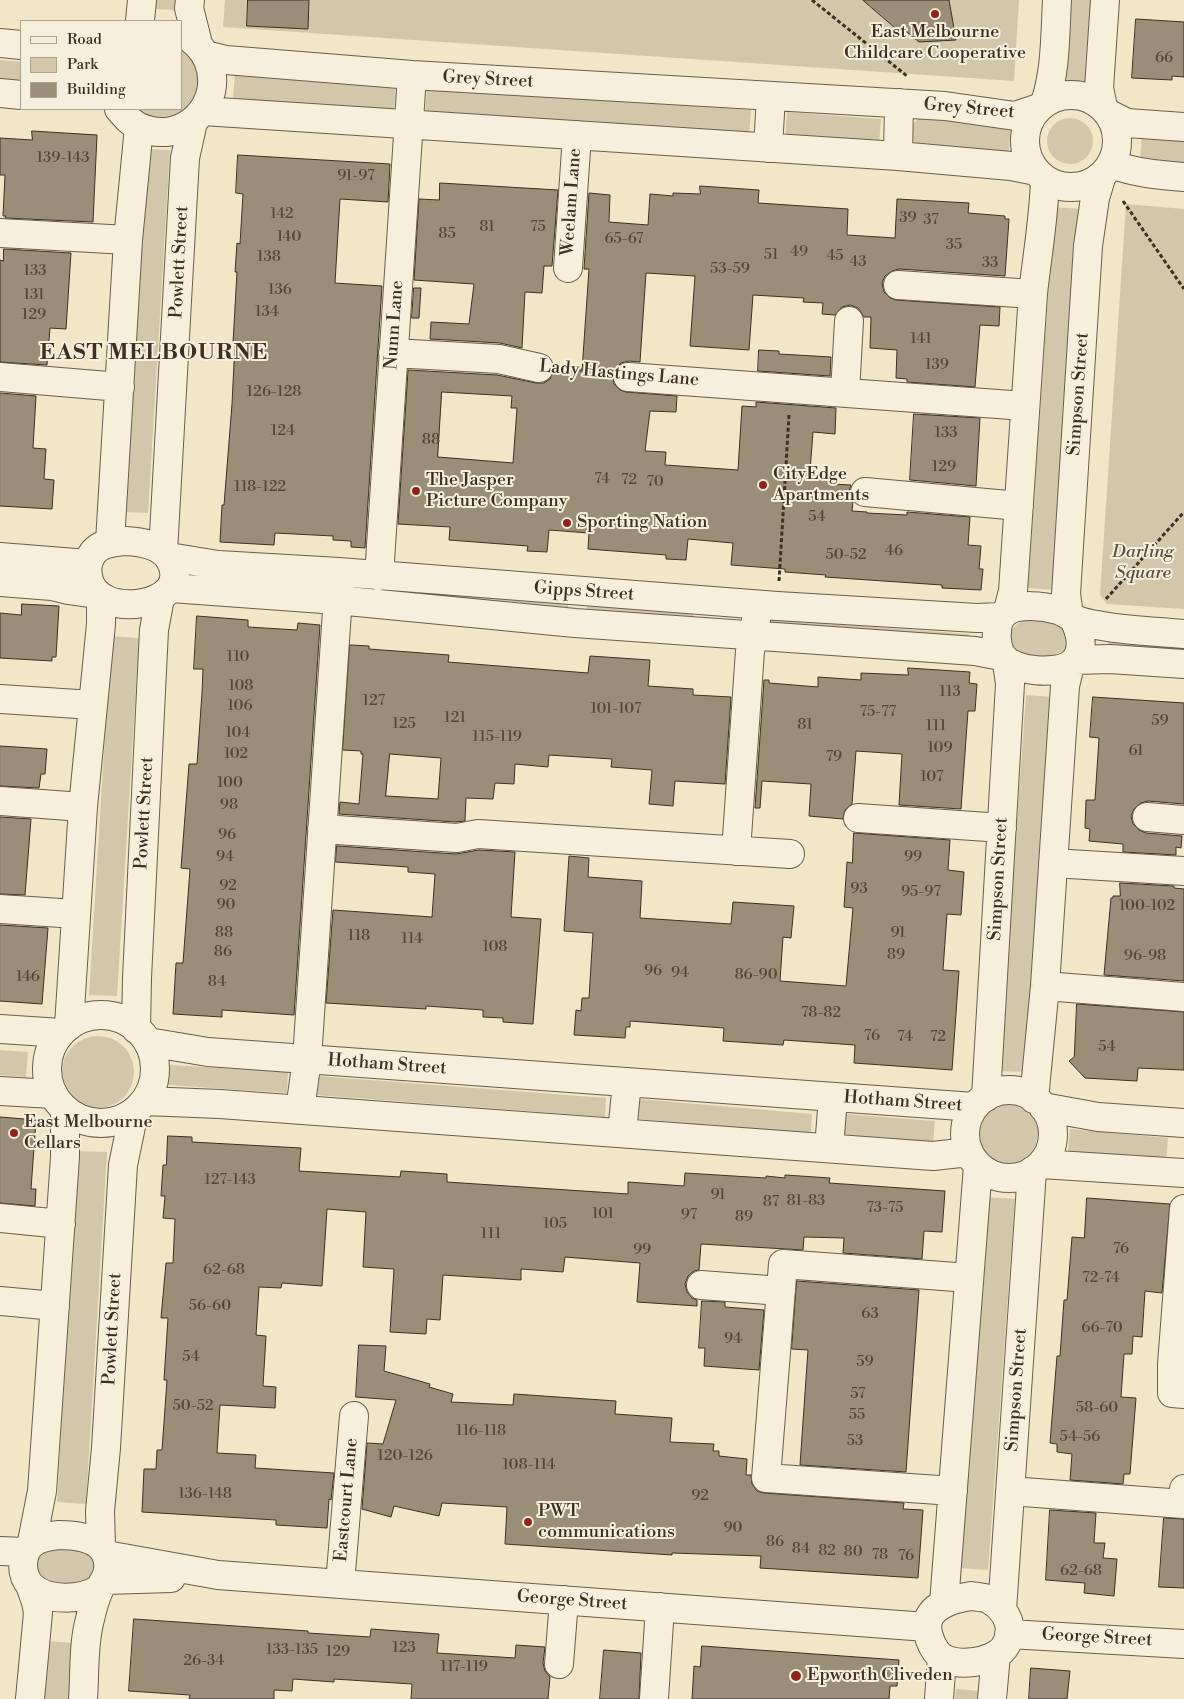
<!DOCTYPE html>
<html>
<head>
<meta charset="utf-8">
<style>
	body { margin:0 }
	#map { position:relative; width:1184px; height:1699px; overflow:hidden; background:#f1e6c7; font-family:"Libre Bodoni",serif }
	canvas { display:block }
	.legend { position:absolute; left:20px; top:20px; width:162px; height:90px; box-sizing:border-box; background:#f6efdb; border:1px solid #aca291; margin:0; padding:6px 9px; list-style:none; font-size:15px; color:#3e2f23 }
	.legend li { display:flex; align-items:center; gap:10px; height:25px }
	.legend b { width:25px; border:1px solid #aca291 }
</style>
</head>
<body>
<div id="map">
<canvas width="1184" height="1699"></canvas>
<ul class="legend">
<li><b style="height:6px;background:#f6efdb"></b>Road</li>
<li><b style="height:14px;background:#d3c7ab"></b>Park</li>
<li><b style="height:14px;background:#9b8e78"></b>Building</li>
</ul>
</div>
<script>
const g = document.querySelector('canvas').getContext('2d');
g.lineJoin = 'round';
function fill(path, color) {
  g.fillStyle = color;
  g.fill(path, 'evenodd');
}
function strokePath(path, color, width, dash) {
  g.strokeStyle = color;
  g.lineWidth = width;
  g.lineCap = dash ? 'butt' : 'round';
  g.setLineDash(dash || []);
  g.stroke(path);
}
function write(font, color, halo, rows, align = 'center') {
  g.font = font + ' "Libre Bodoni",serif';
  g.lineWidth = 4;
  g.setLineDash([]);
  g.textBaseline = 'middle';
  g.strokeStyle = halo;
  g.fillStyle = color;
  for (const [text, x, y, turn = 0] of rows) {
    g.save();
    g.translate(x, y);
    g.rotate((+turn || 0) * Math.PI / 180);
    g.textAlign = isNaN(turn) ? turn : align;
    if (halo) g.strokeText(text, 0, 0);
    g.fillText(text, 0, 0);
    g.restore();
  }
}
fill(new Path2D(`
	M153 0H179V10L152 9Z
	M225 0H1019L1014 81 223 27Z
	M1065 0H1094L1089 83 1060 81Z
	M181 48 190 55 197 65 201 77 196 101 176 117 164 119 151 118 138 109H181Z
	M0 60 21 62V82L0 80Z
	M235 73 396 84 394 111 233 99Z
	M427 87 751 110 749 136 425 113Z
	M787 112 881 119 879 145 785 138Z
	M921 117 1011 122 1009 152 916 144C908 136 911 122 921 117Z
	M1047 141a23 23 0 1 1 46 0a23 23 0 1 1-46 0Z
	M1142 134 1184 137V166L1140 162Z
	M143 149 170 150 148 513 122 512Z
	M1126 204 1184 209V609L1107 604 1100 595Z
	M1054 207 1081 209 1055 590 1028 588Z
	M400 591 566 603 568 604V611L397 593Z
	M590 603 690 612 693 614V617L691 621 589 613 587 610V605Z
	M766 619 969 634 968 642 768 629Z
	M1026 620C1044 619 1077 622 1065 650L1048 658 1018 654 1009 645C1010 632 1012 624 1026 620Z
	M111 636 139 638 117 996 89 995Z
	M1108 639 1184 645V654L1108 648Z
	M1026 695 1053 697 1026 1072 999 1071Z
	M62 1072a36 36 0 1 1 72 0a36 36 0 1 1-72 0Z
	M0 1050 28 1052 26 1077 0 1075Z
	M169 1065 288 1072 287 1093 168 1085Z
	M317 1076 606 1098 605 1117 316 1095Z
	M640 1099 812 1114 811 1134 638 1119Z
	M974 1132a32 32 0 1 1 64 0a32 32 0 1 1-64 0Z
	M845 1114 935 1121 933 1145 843 1137Z
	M1070 1129 1168 1138 1166 1160 1068 1151Z
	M77 1151 107 1152 86 1504 57 1502Z
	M986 1197 1015 1199 988 1570 959 1568Z
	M78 1545 95 1558V1578L72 1586 45 1581 36 1574 33 1556 38 1550Z
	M45 1641 74 1643 70 1699H42Z
	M956 1689 983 1691 982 1699H955Z`), '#d3c7ab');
const building = new Path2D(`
	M248 0H309L308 29 247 26Z
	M863 0H949L956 40 919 42 901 27 898 30Z
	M1136 19 1184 22V77L1172 76V80L1132 78Z
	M32 131 97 135 93 222 5 218 6 216H3L5 175H0V138L32 140Z
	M238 155 390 164 388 202 340 199 335 283 382 286 365 548 351 547V541L333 540V536L275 533 274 545 220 542 222 505H224L232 404 235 343H233L237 272H235L237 243 240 244 243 194 236 193Z
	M440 183 558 190 552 266H544L542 293 525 292 522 348 500 343 430 339 431 322 469 324 474 284 414 280 419 199 439 200Z
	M700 186 759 190 758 203 848 209 847 235 895 238 897 199 969 203 968 213 1005 216V219H1009L1005 276 899 269 892 271 885 276 882 283 884 292 890 298 896 300 1000 307 999 326 980 325 975 387 907 382V379L896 378 897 350 870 348 871 317H864L858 308 850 305 842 307 835 315 822 314 823 303 803 302 804 298 753 295 749 350 690 346 695 276 646 273 640 362 629 361 621 363 615 369 613 375 614 384 620 390 626 392 677 396 676 412 650 411 645 451 666 452 665 465 738 470 742 406 756 407V402L836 408 835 434 813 432 810 471H812L811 479 832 480V484L851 485 849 491 853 501 852 511 867 512V513L907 515V512L970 517 968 545 981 546 979 569H983L981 590 942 588V585L825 577 826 575 785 572V569L731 565 733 543 688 539 686 560 666 559V555L588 549 589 533 549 530 547 552 527 551 528 546 449 540 450 527 398 524 408 370 497 375 536 383H544L550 379 554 369 582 371 589 269H584L589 193 610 195 609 222 648 225 650 194 673 196V193L700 194ZM442 392 512 396 511 408H517L513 463 438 457Z
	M4 249 71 253 66 329 50 328 47 365 0 362V260L3 261Z
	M414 288H421L419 318H412Z
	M759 350 779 351V354L831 357 830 376 758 371Z
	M0 393 36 396 33 448 46 449 44 479 54 480 52 509 0 506Z
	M914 414 980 418 976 486 910 480Z
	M22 604 59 606 56 657H52V661L0 658V613L21 615Z
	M197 616 248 620V627L297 630 298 623 320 625 294 1015 222 1010V1017L173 1014 176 963H183L190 869 181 868 189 764H197L202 693 203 669H194Z
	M350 645 369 646V649L449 655 448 662 588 673 590 656 650 660 648 686 693 689V695L731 697 725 784 675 781 673 806 649 804 652 770 611 767 612 759 549 755 548 767 515 764 514 784 495 783 493 799 466 798 465 821 456 822 339 814 340 802 359 804 363 754H361V751L343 750ZM390 754 441 758 438 799 386 796Z
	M908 668 970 672 969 683 977 684 975 711H968L961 809 899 805 902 754 856 751 852 804 845 810 843 819 809 816 811 784 762 781 760 808H755L764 680H769V683L818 687V677L861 680V673L908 675Z
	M1093 697 1184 703V804L1148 801 1141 803 1134 809 1131 816 1133 824 1139 830 1146 833 1182 836 1181 848 1176 847V855L1123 852V844L1089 841 1090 829 1085 828 1086 800H1095L1099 738 1090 737Z
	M0 746 47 749 45 774H41L39 788 0 786Z
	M0 817 31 819 25 895 0 894Z
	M854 833 950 840 948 870 964 872 961 915 947 914 943 970 959 971 952 1070 854 1063 855 1045 784 1040 783 1045 723 1041 724 1028 630 1021V1027H626L625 1038 574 1035 576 1010 581 1011 582 998H589L593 933 564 931 569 856 589 858 588 877 642 881 640 918 731 924 733 902 794 906 791 938 783 937 780 981 846 986 853 908 844 907 847 862 852 863Z
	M337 846 456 854 479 850 515 852 511 917 541 919 533 1024 503 1022V1018L483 1017V1010L426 1006V1009L326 1003 333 910 432 917 435 874 408 872V867L336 862Z
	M1120 883 1174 886V888L1184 889V981L1104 975 1111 898H1113V896H1120Z
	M0 925 48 928 42 1004 0 1001Z
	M1077 1004 1184 1012V1070L1138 1068 1137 1081 1085 1078 1069 1061 1074 1057Z
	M0 1117 36 1120 31 1189H36L35 1206 0 1203Z
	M168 1136 192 1137V1142L301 1148 299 1171 400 1177 401 1171 447 1174V1182L628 1194V1182L684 1186 685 1173 766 1178V1176L785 1178V1175L830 1178 829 1183 945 1191 942 1232 924 1231 922 1259 843 1253 844 1238 804 1237 803 1250 701 1244 699 1270 694 1271 688 1276 685 1284 687 1292 692 1298 697 1300V1306L637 1302 640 1263 565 1257 563 1272 521 1269V1280L443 1275 440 1320 427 1319 426 1334 390 1332 394 1269 363 1267 366 1212 327 1209 322 1286 282 1283 281 1288 259 1287 256 1335 266 1336 263 1386 276 1387 275 1408 220 1405 217 1453 256 1455 255 1468 334 1473 331 1500 329 1499 327 1528 276 1525V1520L142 1512 144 1469H156L157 1450H162L167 1380H164L168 1318H161L166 1263H173L175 1219 163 1218 165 1196H161L163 1165H166Z
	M1087 1198 1170 1204 1162 1293 1145 1291 1142 1337 1133 1336 1132 1354H1124L1121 1397 1136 1398 1130 1474H1124L1123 1484 1070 1480 1072 1454 1057 1452V1444L1050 1443 1057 1356H1060L1064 1300H1067L1072 1237 1084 1238Z
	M797 1281 919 1290 906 1472 800 1465 808 1350 792 1349Z
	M702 1301 725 1302V1307L764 1310 759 1370 704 1366 705 1348H699Z
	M359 1345 386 1346 384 1371 430 1384 429 1387 453 1394 451 1402 513 1405 514 1394 616 1401 615 1414 672 1418 670 1442 714 1444 713 1451H719V1456L747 1459 746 1475H751L752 1484 757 1491 764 1493 904 1503 903 1509 923 1510 918 1578 760 1568 761 1556 672 1553V1555L505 1544 507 1507 442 1503 439 1516 394 1506 391 1517 362 1509 367 1443 383 1444 396 1400 356 1397Z
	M1050 1510 1096 1513 1094 1543H1105L1103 1558 1117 1559 1114 1596 1084 1593 1085 1583 1046 1580Z
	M1164 1518 1184 1519V1588L1159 1587Z
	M134 1619 308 1631V1633L370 1637 371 1629 439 1634 437 1653 515 1658 516 1645 545 1647 543 1663 545 1671 550 1677 548 1699H411L412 1684 334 1679V1682L293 1679 292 1691 274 1690V1699H189L190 1695 129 1691Z
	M702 1646 899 1660 897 1686H890L889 1699H692L694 1666 700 1667Z
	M604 1650 641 1653 639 1699H600Z
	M1031 1668 1070 1671 1067 1699H1029Z`);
fill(building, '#9b8e78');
strokePath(building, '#3e2f23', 1);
const minor = new Path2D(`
	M190 0 189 8 198 44
	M140 21 142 0
	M0 43 21 45
	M206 55 226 60 412 75 945 106 1015 116 1039 108
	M0 93 21 95
	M1025 141a46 46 0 1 1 92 0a46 46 0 1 1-92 0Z
	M1045 103C1056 70 1055 35 1057 0
	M1103 107 1099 88 1105 0
	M119 109C125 116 131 123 139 127 183 147 226 104 208 60 203 49 193 38 181 34
	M203 111 898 156 1011 166 1036 171
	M1109 114 1127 123 1184 127
	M768 148 771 96
	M898 156 899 103
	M1111 164C1135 173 1159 175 1184 177
	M0 233 128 240
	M568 268 577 135
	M898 285 1033 294
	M393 353 499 359 539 368
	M0 377 120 387
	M628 377 1025 406
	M845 393 849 321
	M865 492 1019 506
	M126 541C142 542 162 545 170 560 197 607 94 623 88 576 87 571 87 566 89 561 94 544 111 542 126 541Z
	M110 542 128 240 139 127
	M163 552 185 158 193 122
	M0 557 88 564
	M169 557 218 565 339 572 777 606 977 618 1001 617
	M379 576 412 75
	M0 582 52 586 68 590 96 594
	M171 588 337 600 575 623 975 651 1001 656
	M1008 610 1013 591 1033 294C1037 256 1044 218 1045 179
	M1069 615 1066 594 1088 246 1095 198 1102 175
	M1073 618C1081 632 1086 653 1071 664 1056 675 1015 672 1003 657 998 651 996 640 997 632 997 624 999 617 1006 612 1018 603 1044 606 1058 610 1064 612 1069 616 1075 619 1081 622 1090 624 1097 625 1125 631 1155 631 1184 634
	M1075 660 1110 659 1184 664
	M0 699 93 705
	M0 801 83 807
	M1147 817 1184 820
	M858 818 1002 828
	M322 829 457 838 478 834 790 854
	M736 851 750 651 754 636 756 619
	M1053 863 1184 871
	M0 909 76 914
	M1045 986 1184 997
	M47 1069a54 54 0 1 1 108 0a54 54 0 1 1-108 0Z
	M69 1026 83 807 101 624V598
	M0 1029 61 1033
	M136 1029 137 978 154 630 160 598
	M148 1042 208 1052 974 1107
	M965 1134a44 44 0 1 1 88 0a44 44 0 1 1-88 0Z
	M0 1091 53 1094
	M986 1097 1010 684 1007 662
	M1034 1099 1045 986 1065 686 1070 665
	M145 1101 220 1104 933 1156 969 1152
	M1043 1107 1098 1117 1184 1123
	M300 1110 307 1059 339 581
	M622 1133 627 1082
	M829 1148 833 1097
	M1041 1164 1184 1173
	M1184 1209 1172 1364V1393L1184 1394
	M0 1218 61 1224
	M701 1285 781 1291
	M0 1301 55 1306
	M953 1491 766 1478 783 1264 969 1278
	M1010 1491 1183 1504 1184 1489
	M32 1542 42 1491 65 1157V1109
	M101 1547 100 1511 106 1448 123 1165 134 1112
	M0 1551 25 1552
	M106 1555 218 1575 927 1627
	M105 1580 171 1578
	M340 1584 354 1416
	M971 1596C977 1597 985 1597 990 1600 1007 1610 1017 1630 1004 1648 993 1663 954 1668 940 1656 933 1649 930 1642 928 1633 922 1607 952 1599 971 1596Z
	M944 1603 978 1166
	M1002 1610 1032 1171
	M1009 1634 1184 1644
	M559 1664 564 1600
	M30 1699 38 1613 36 1602 30 1585
	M83 1699C85 1673 83 1644 90 1619 92 1610 95 1599 99 1590 102 1583 107 1578 108 1570 109 1561 106 1551 99 1545 89 1537 72 1535 59 1535 51 1536 41 1537 34 1542 20 1551 20 1575 31 1586 47 1602 82 1600 99 1589
	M654 1699 660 1607
	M939 1699 942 1658
	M992 1699 996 1655`);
strokePath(minor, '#6b5d4c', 30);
strokePath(new Path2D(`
	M812 0 907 76
	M1123 201 1184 289
	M565 367 603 370
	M779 581 789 415
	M1106 599 1184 512`), '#3e2f23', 3, [4, 2.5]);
strokePath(minor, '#f6efdb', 28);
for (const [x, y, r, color] of [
	[935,14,5,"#8f2418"],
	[763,485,5,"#8f2418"],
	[416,491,5,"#8f2418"],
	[567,523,5,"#8f2418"],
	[14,1133,5,"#8f2418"],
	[528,1522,5,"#8f2418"],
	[796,1676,6,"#8f2418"]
]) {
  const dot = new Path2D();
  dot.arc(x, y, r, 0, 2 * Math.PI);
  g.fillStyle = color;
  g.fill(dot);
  strokePath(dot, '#f6efdb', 2);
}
write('15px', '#554738', null, [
	["66",1164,58],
	["139-143",63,158],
	["91-97",356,176],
	["142",282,214],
	["39",908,218],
	["37",931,220],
	["81",487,227],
	["75",538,227],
	["85",447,234],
	["140",289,237],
	["65-67",624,239],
	["35",954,245],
	["49",799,252],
	["51",771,255],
	["45",835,256],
	["138",269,257],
	["43",858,262],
	["33",990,263],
	["53-59",730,269],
	["133",35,271],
	["136",280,290],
	["131",34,295],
	["134",267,312],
	["129",34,315],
	["141",921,339],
	["139",937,365],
	["126-128",274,392],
	["124",283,431],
	["133",946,433],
	["88",431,440],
	["129",944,467],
	["74",602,479],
	["72",629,480],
	["70",655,482],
	["118-122",260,487],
	["54",817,517],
	["46",894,551],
	["50-52",846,555],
	["110",238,657],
	["108",241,686],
	["113",950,692],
	["127",374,701],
	["106",240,706],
	["101-107",616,709],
	["75-77",878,712],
	["121",455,718],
	["59",1160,721],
	["125",404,724],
	["81",805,725],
	["111",936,726],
	["104",238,733],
	["115-119",497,737],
	["109",940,748],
	["61",1136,751],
	["102",236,754],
	["79",834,757],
	["107",932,777],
	["100",230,783],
	["98",229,805],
	["96",227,835],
	["94",225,857],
	["99",913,857],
	["92",228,886],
	["93",859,889],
	["95-97",921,892],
	["90",226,905],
	["100-102",1147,906],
	["88",224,933],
	["91",898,933],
	["118",359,936],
	["114",412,939],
	["108",495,947],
	["86",223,952],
	["89",896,955],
	["96-98",1145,956],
	["96",653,971],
	["94",680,973],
	["86-90",756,975],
	["146",28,977],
	["84",217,982],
	["78-82",821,1013],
	["76",872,1036],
	["74",905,1037],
	["72",938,1037],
	["54",1107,1047],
	["127-143",230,1180],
	["91",718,1195],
	["81-83",806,1201],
	["87",771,1202],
	["73-75",885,1208],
	["101",603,1214],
	["97",689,1215],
	["89",744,1217],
	["105",555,1224],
	["111",491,1234],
	["76",1121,1249],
	["99",642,1250],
	["62-68",224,1270],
	["72-74",1101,1278],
	["56-60",210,1306],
	["63",870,1314],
	["66-70",1102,1328],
	["94",733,1339],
	["54",191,1357],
	["59",865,1362],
	["57",858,1394],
	["50-52",193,1406],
	["58-60",1097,1408],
	["55",857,1415],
	["116-118",481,1431],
	["54-56",1080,1437],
	["53",855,1441],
	["120-126",405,1456],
	["108-114",529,1465],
	["136-148",205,1494],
	["92",700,1496],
	["90",733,1528],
	["86",775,1542],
	["84",801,1549],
	["82",827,1551],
	["80",853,1552],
	["78",880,1555],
	["76",906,1556],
	["62-68",1081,1571],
	["123",404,1648],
	["133-135",292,1650],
	["129",338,1652],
	["26-34",204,1661],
	["117-119",464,1667]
]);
write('18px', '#3e2f23', '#f6efdb', [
	["East Melbourne",935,33,"center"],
	["Childcare Cooperative",935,54,"center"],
	["CityEdge",773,475],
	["Apartments",773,496],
	["The Jasper",426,481],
	["Picture Company",426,502],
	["Sporting Nation",577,523],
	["East Melbourne",24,1123],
	["Cellars",24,1144],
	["PWT",538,1512],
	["communications",538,1533],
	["Epworth Cliveden",807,1676]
], 'left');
write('18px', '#3e2f23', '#f6efdb', [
	["Grey Street",488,80,3],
	["Grey Street",969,109,5],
	["Weelam Lane",572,202,-86],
	["Powlett Street",180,262,-87],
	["Nunn Lane",395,325,-86],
	["Lady Hastings Lane",619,374,5],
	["Simpson Street",1079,394,-86],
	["Gipps Street",584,592,4],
	["Powlett Street",145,813,-87],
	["Simpson Street",999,879,-87],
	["Hotham Street",387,1065,4],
	["Hotham Street",903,1102,4],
	["Powlett Street",113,1329,-87],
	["Simpson Street",1017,1390,-86],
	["Eastcourt Lane",347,1500,-85],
	["George Street",572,1601,4],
	["George Street",1097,1638,3]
]);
write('italic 18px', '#5c4d3e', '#f6efdb', [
	["Darling",1143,553],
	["Square",1143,574]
]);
g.letterSpacing = '1px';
write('bold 22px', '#3e2f23', '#f6efdb', [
	["EAST MELBOURNE",154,354]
]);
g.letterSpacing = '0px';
</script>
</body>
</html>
